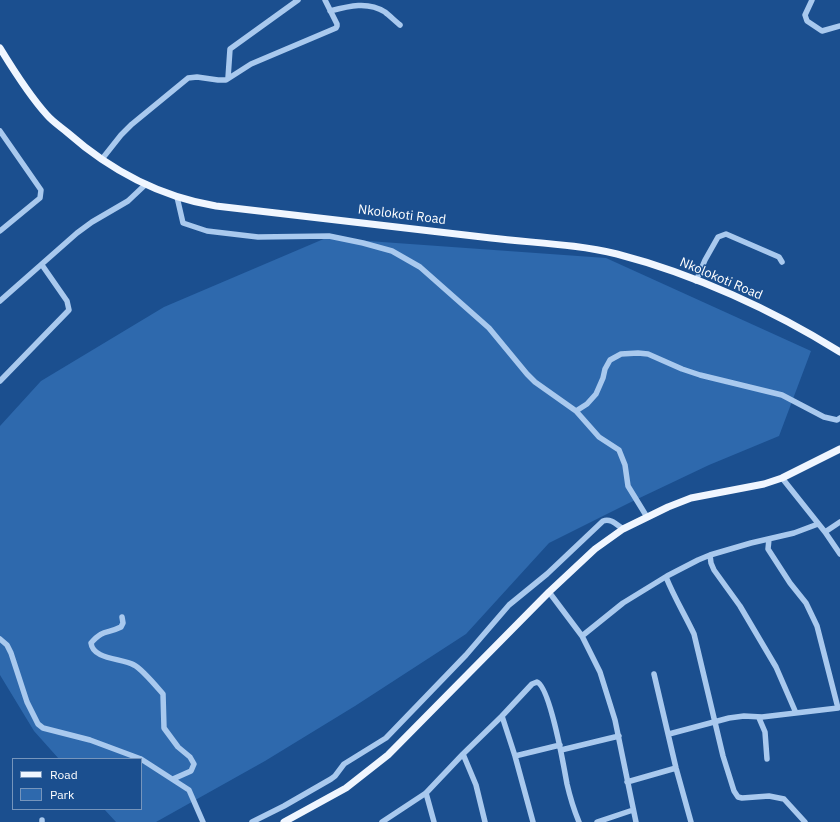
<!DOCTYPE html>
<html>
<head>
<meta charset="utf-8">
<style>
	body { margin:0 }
	#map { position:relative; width:840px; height:822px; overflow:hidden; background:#1b4f8f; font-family:"IBM Plex Sans",sans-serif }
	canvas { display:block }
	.legend { position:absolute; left:12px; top:758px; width:130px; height:52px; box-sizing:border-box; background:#1b4f8f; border:1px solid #7695bc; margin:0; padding:5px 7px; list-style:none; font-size:12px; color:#fff }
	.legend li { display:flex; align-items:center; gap:8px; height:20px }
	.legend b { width:20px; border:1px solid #7695bc }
</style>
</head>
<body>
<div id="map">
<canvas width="840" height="822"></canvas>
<ul class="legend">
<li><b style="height:5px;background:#f0f6ff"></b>Road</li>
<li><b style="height:11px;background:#2e69ad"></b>Park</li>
</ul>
</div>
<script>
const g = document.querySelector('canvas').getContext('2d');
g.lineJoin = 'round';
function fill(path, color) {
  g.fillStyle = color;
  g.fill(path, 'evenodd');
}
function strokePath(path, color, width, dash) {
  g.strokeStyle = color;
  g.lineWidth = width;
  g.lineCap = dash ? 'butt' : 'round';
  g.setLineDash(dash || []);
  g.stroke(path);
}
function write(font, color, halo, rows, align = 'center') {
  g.font = font + ' "IBM Plex Sans",sans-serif';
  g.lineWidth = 3;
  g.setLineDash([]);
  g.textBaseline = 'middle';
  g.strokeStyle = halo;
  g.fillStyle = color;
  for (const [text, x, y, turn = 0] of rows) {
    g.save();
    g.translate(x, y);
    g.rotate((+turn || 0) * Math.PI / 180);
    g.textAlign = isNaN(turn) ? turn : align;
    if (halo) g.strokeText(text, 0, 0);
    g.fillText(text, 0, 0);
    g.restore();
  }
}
fill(new Path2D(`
	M326 238 606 258 811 351 779 436 709 465 629 503 549 543 466 634 355 706 265 761 156 822H116L104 809H141V759H59L34 731 0 675V426L41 381 164 307Z`), '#2e69ad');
strokePath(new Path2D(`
	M812 0 805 15 807 21 822 31 840 26
	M330 11C349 6 368 1 385 12 390 16 395 21 400 25
	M228 78 230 49 298 0
	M0 131 41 190 40 198 0 231
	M102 159 121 135 132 124 188 78 197 77 218 80H226L251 64 336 28 337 26V24L325 0
	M177 197 183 223 207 231 258 237 329 236 363 243 392 251 420 267 489 328 527 374 535 382 576 411 587 404 596 394 603 378 605 369 610 360 621 354 638 353 648 354 682 369 700 375 782 395 824 417 837 420 840 418
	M696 281 705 260 718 237 726 234 779 257 782 262
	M0 301 77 233 92 222 128 201 146 184
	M0 381 69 310 67 301 42 265
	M576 411 599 437 619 450 625 465 628 486 647 517
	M782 478 825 532 840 554
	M825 532 840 522
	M710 555 711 563 714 570 740 606 776 667 796 713
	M666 577C674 597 685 615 694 634L723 756 734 791 738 797 742 798 769 796 784 799 805 822
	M549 592 582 636 600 672 615 720 636 822
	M122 617 123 623 121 627C107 634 103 629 91 643 93 660 122 658 134 665 142 669 156 686 163 694L164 728 178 747 190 757 194 764 191 771 173 779
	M582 636 623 603 667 576 698 560 710 555 751 543 794 533 818 524
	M0 639 7 645 11 653 27 702 38 724 43 728 90 740 141 759
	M654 674 676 768 691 822
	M502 716 515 756 533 822
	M759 718 765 732 767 759
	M669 734 729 718 744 716 762 717 838 708 817 626 806 603 790 583 768 549 769 539
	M561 750 619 736
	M463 754 476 785 485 822
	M515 756 560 745
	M141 759 189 790 203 822
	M627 782 676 768
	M426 793 434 822
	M42 820V822
	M252 822 284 806 331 779 335 776 344 764 386 738 466 655 509 605 547 574 603 521C611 518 617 525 623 529
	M382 822 426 793 463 754 502 716 532 684 537 682C550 687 564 767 567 784 570 797 574 810 579 822
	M597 822 633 810`), '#a9c9ee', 5.5);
strokePath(new Path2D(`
	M0 48C14 71 29 95 47 115 53 122 61 127 68 133 110 170 161 197 216 206 308 217 400 227 491 238 533 243 576 244 617 254 694 274 773 310 840 352
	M284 822 346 788 388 755 549 592 595 549 623 529 668 507 691 498 764 484 782 478 840 449`), '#f0f6ff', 7);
write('13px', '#fff', '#1b4f8f', [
	["Nkolokoti Road",402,215,7],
	["Nkolokoti Road",721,279,23]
]);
</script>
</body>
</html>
